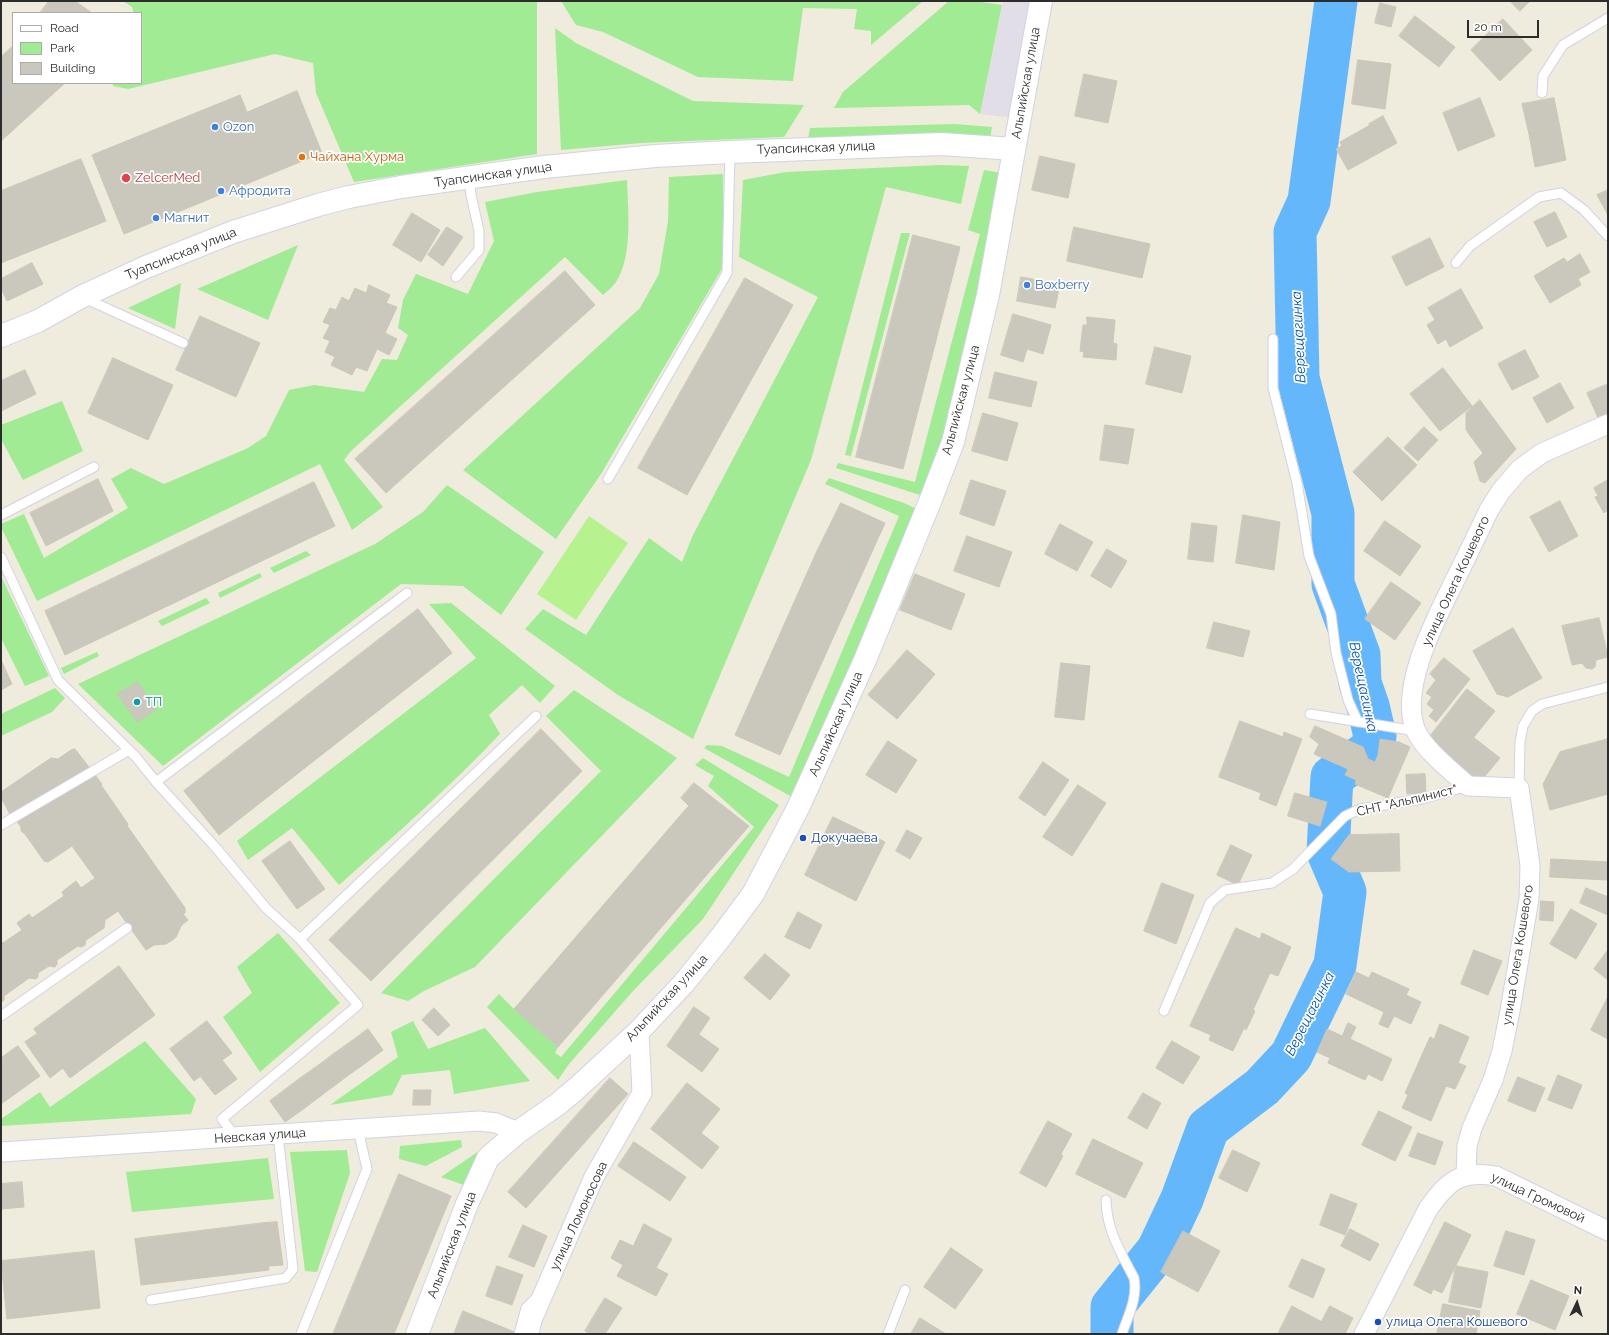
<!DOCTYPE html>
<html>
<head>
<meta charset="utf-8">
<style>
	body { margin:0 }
	#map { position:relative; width:1609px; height:1335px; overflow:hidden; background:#efebdd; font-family:Raleway,sans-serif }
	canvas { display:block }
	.frame { position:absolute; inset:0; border:2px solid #2c2c2c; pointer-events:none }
	.legend { position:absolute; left:12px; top:12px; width:130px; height:72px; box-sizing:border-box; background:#fff; border:1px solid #ababab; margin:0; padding:5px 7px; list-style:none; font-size:12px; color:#2c2c2c }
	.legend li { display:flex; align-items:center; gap:8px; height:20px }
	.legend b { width:20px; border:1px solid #ababab }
	.north { position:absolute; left:1557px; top:1283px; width:40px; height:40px; -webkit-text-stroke:3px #fff; paint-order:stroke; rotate:4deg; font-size:11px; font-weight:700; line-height:16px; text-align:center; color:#2c2c2c }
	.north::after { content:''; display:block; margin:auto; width:14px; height:18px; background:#2c2c2c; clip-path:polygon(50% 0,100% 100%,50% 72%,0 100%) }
	.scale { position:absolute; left:1467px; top:20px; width:72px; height:18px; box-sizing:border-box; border:2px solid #2c2c2c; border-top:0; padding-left:5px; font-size:12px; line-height:14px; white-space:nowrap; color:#2c2c2c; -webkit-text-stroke:3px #fff; paint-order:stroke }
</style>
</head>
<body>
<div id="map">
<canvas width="1609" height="1335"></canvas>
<div class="frame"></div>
<ul class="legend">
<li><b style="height:5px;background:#fff"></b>Road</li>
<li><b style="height:11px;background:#a1eb94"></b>Park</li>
<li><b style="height:11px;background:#cac7bc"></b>Building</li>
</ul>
<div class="north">N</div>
<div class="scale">20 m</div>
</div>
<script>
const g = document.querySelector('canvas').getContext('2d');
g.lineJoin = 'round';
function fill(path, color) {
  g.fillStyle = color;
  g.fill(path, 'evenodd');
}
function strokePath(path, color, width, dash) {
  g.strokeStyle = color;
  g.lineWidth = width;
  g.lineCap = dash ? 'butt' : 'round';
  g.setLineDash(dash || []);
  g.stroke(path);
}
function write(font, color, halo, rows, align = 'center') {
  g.font = font + ' Raleway,sans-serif';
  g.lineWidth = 3.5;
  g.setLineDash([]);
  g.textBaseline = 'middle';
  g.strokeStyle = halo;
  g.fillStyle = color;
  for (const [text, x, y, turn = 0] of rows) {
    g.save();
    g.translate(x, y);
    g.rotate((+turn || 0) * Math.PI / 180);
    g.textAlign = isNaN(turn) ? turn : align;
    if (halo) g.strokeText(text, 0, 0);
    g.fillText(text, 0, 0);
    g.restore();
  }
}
fill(new Path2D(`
	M1003 1H1051L1030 120 980 114Z`), '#e2dee7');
fill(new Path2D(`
	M123 1H537V154L354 182 316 93 313 63 275 54 128 89 113 86V83H141V13H134L132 7Z
	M561 1H923L871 45V31L854 29 857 9 803 8 793 81 698 77 603 32 576 25Z
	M949 1H974L1002 5 980 114 969 105 834 108 843 92Z
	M555 28 576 43 693 101 804 105 784 137 641 143 561 150Z
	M955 124 992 127 990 140 808 139 810 128Z
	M940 165 969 166 961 204 886 187 811 460 693 739 618 695 525 629 543 609 586 635 649 538 682 562 693 535 818 297 739 257 743 180 786 172Z
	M984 170 1002 173 983 282 947 429 923 496 836 468 838 463 915 482 980 234 968 230Z
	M723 174V267L601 474 556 539 463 470 640 308 659 274 668 221 669 177Z
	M627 180C628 210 633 256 616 282 613 287 607 291 603 295L565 257 351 451 344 460 383 507 352 530 320 464 37 601 1 527V524L24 514 44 558 128 508 111 479 131 468 164 484 248 448 266 436 289 390 314 385 364 392 382 359 397 360 408 335 398 328 403 300 416 274 468 294 494 241 485 202 537 192Z
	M901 233H910L851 456 845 455Z
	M298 245 268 320 197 289Z
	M181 283 175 329 128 308Z
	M62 401 83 451 23 480 1 439V425Z
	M829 478 904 503 919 510 859 654 792 797 704 748 707 745 722 746 789 777 899 516 825 484Z
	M447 485 544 552 501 615 463 586 401 584 163 766 78 684 375 544 423 512Z
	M306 551 311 555 274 573 270 568Z
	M260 573 262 577 220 598 218 593Z
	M1 576 49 676 25 686 1 638Z
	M206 598 210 603 162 626 158 621Z
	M451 603 555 686 540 703 522 685 489 715 500 734C449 788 394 836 339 885L292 828 248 860 237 841 476 658 429 604Z
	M97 652 99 656 64 674 61 668Z
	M55 688 65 698 52 712 1 736V714Z
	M574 690 677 758 475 967 424 991 408 1001 381 993 601 771 546 716Z
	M703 758 779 805 703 919 633 991 569 1064 558 1080 487 1007 499 994 514 1009 558 1047 555 1053 561 1057 754 827 708 786 714 776 695 765Z
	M278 933 340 1003 260 1072 223 1017 252 993 237 967Z
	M413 1021 428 1049 485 1028 530 1081 454 1094 450 1070 402 1075 392 1095 330 1105 398 1057 391 1032Z
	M145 1041 196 1099 191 1114 1 1126V1119L40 1092 50 1107Z
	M461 1140 462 1147 426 1166 399 1159 400 1146Z
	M492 1142 412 1334H405L464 1185 441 1177Z
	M347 1150 350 1173 317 1272 305 1271 290 1152Z
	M268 1158 274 1199 132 1212 126 1172Z`), '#a1eb94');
fill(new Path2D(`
	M589 516 628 543 576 620 537 594Z`), '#b6f38e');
strokePath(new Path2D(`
	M1112 1334V1307L1158 1250 1182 1199 1208 1128 1262 1087 1291 1056 1335 965 1345 892 1328 852 1332 777 1372 749 1375 736 1368 706 1360 683 1359 655 1333 584V513L1298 378 1295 232 1309 201 1336 1`), '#65b7fc', 43);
const building = new Path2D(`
	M49 1H75L92 13H40Z
	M1510 1H1530L1520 11Z
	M1380 3 1396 7 1391 27 1375 23Z
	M1415 16 1455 47 1439 67 1399 36Z
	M1503 19 1532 50 1500 81 1471 50Z
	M13 46V83H65L1 141V57Z
	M1358 60 1391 64 1385 109 1352 104Z
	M1084 74 1117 81 1108 123 1075 116Z
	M297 91 322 153 124 234 92 155 240 95 247 112Z
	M1480 98 1495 136 1458 151 1443 113Z
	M1554 98 1560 128 1529 134 1522 104Z
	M1383 116 1397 143 1348 170 1336 149 1342 146 1340 142 1370 125 1369 124Z
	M1560 128 1566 160 1535 167 1529 134Z
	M1040 156 1075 164 1068 198 1032 190Z
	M81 159 106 221 1 263V191Z
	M1608 190V215L1597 195Z
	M1555 212 1567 237 1547 247 1534 222Z
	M412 213 440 230 421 262 393 245Z
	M447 227 463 237 443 266 428 255Z
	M1074 227 1150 244 1142 278 1067 261Z
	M913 235 960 247 903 469 856 457Z
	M1430 238 1444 267 1406 286 1392 257Z
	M1580 254 1590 272 1578 279 1581 285 1550 303 1534 276 1564 258 1567 262Z
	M32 263 43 284 7 301 1 288V279Z
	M565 271 595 305 386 493 355 459Z
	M1021 277 1060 284 1055 308 1017 301Z
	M745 278 793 305 687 495 638 468Z
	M369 285 390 295 386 303 397 307 385 333 397 339 389 355 377 349 367 371 356 367 352 375 331 365 335 357 325 352 330 341 323 338 330 325 323 322 330 308 336 310 342 297 349 301 355 288 366 293Z
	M1461 289 1483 328 1450 347 1446 339 1438 344 1427 325 1435 320 1428 308Z
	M1013 314 1051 325 1043 354 1027 349 1023 362 1001 355Z
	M200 316 260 343 236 397 176 370Z
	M1087 317 1115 320 1113 343 1117 344 1116 360 1083 357 1084 352 1080 351 1083 325H1087Z
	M1155 347 1191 356 1182 393 1146 384Z
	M1525 350 1539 377 1512 390 1498 364Z
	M113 358 173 385 148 440 88 413Z
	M1443 368 1472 406 1440 431 1410 394Z
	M25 370 36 394 1 411V381Z
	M995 372 1037 382 1031 407 989 398Z
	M1560 383 1574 408 1547 423 1533 398Z
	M1608 384V416L1599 420 1587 393Z
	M1480 400 1516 449 1485 483 1480 481 1474 462 1483 453 1466 430V413Z
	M983 413 1018 423 1007 461 972 451Z
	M1105 425 1134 429 1128 464 1100 460Z
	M1424 427 1438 440 1418 461 1404 448Z
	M1388 437 1417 465 1382 501 1353 472Z
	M98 479 113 511 46 546 30 513Z
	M971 480 1006 491 994 526 960 514Z
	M1608 480V510L1604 513 1595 497 1598 496 1594 488Z
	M314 482 335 526 65 655 45 611Z
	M1560 501 1578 536 1549 552 1530 517Z
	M841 503 885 523 780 755 735 735 816 553Z
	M1243 515 1280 522 1274 570 1236 563Z
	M1385 521 1421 546 1400 576 1364 551Z
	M1192 523 1217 526 1213 562 1188 559Z
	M1060 524 1093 542 1077 571 1045 554Z
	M967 536 1012 552 999 587 954 571Z
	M1107 549 1127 561 1111 588 1091 576Z
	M915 574 965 594 951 630 900 610Z
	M1391 582 1421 603 1395 640 1365 619Z
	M418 609 452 653 219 835 184 791Z
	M1599 618 1608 657 1596 660 1595 667 1592 669 1586 668 1582 663 1572 665 1562 626Z
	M1214 622 1250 631 1243 657 1207 648Z
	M1513 628 1542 678 1508 697 1497 694 1473 651Z
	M907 650 935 674 897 719 868 695Z
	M1444 658 1470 679 1436 722 1429 716 1434 710 1427 704 1432 697 1426 693 1436 680 1430 674Z
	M1 660 12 684 1 690Z
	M1061 663 1090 666 1084 720 1055 717Z
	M138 682 156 710 137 722 117 694Z
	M1467 689 1495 711 1474 737 1446 716Z
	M1446 716 1500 758 1480 782 1427 740Z
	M1240 721 1283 737 1284 732 1302 739 1276 806 1259 799 1261 793 1219 777Z
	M1315 726 1363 747 1368 759 1375 762 1378 755 1380 739 1399 742 1410 747 1388 798 1355 784 1356 780 1345 775 1348 769 1314 754 1319 744 1310 737Z
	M541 729 582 771 371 981 329 940Z
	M1608 739V794L1550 810 1543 784 1560 752Z
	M888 741 917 760 896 793 866 775Z
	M75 749 102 784 101 785 128 824 127 828 128 827 185 908V913L183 914 188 920 181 926 176 937 171 941 166 944 154 945 146 950 118 911 105 920 104 928 86 940 85 945 81 947 78 946 57 960V964L55 967 49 966 38 973V977L36 979 29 978 4 996V1000L1 1003V941L3 943 22 930 17 923 29 914 32 918 64 896 62 892 76 881 81 888 95 878 72 846 48 862 44 861 25 834 21 831V827L13 816 10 814 1 798V792L51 758 58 759 71 750Z
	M1043 762 1069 780 1045 816 1019 798Z
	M1425 774 1426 793 1407 794 1406 775Z
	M694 783 749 826 558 1047 514 1009 685 810 689 806 681 798Z
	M1078 785 1106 803 1072 856 1043 837Z
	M1295 793 1327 802 1320 826 1288 816Z
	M833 817 885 842 856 901 805 875Z
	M907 830 922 838 910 859 896 851Z
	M1399 834 1400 871 1349 872 1331 859 1349 835Z
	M290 841 306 863 278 883 262 861Z
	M1231 845 1252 855 1238 885 1217 875Z
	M1551 859 1608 862V880L1550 877Z
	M306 863 325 889 297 909 278 883Z
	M1162 883 1194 895 1176 944 1144 931Z
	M1586 888 1608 897V915L1580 903Z
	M1541 901 1554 902 1553 921 1540 920Z
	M1571 909 1597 924 1576 959 1550 944Z
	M798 912 822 925 810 949 785 937Z
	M1236 928 1260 939 1262 933 1291 947 1278 976 1270 973 1253 1010 1255 1011 1246 1030 1244 1028 1233 1051 1209 1040 1211 1035 1190 1026Z
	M1474 950 1502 961 1488 995 1461 984Z
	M1608 950V980L1594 969Z
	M765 954 790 975 770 1000 744 978Z
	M119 966 155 1015 70 1078 34 1029Z
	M1356 972 1369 978 1372 972 1409 989 1406 995 1421 1002 1411 1024 1394 1016 1388 1028 1379 1024 1384 1012 1346 994Z
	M1608 997V1039L1591 1030Z
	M694 1007 710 1018 699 1034 683 1023Z
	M434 1008 450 1025 438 1036 422 1020Z
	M207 1021 232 1053 194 1081 170 1049Z
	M683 1023 719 1049 702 1072 667 1046Z
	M1348 1023 1356 1027 1350 1039 1392 1059 1382 1081 1368 1074 1365 1080 1328 1063 1330 1058 1317 1052 1327 1029 1342 1036Z
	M1440 1024 1469 1037 1458 1063 1466 1066 1455 1089 1446 1086 1431 1121 1402 1108 1408 1095 1405 1093 1430 1037 1434 1039Z
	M368 1029 383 1050 367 1062 352 1041Z
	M37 1034 63 1068 50 1078 25 1042Z
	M352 1041 367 1062 350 1074 335 1053Z
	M1172 1041 1200 1057 1183 1084 1156 1068Z
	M18 1046 40 1076 1 1104V1058Z
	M335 1053 350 1074 334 1086 319 1065Z
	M222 1060 237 1079 215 1095 201 1077Z
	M319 1065 334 1086 318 1098 302 1077Z
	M1558 1075 1582 1085 1572 1109 1548 1100Z
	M302 1077 318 1098 302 1110 286 1089Z
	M1518 1077 1545 1088 1535 1112 1508 1101Z
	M610 1078 628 1094 526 1208 508 1192Z
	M687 1083 720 1109 701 1133 719 1147 702 1169 651 1129Z
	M286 1089 302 1110 285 1122 270 1101Z
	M414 1090H431L430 1105H413Z
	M1143 1093 1161 1103 1147 1129 1128 1118Z
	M1379 1111 1412 1127 1395 1161 1362 1145Z
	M1048 1121 1072 1134 1061 1154 1063 1156 1046 1187 1020 1173Z
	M1418 1133 1443 1142 1435 1165 1409 1156Z
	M1093 1139 1143 1163 1125 1198 1076 1174Z
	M634 1142 686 1177 670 1201 618 1166Z
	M1233 1150 1260 1163 1247 1192 1219 1178Z
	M399 1174 451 1196 394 1334H333Z
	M22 1182 24 1207 1 1209V1184Z
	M1331 1194 1357 1204 1345 1235 1320 1225Z
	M277 1222 283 1265 269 1266 264 1223Z
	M1445 1222 1471 1235 1442 1293 1433 1289 1431 1294 1414 1285Z
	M264 1223 269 1270 141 1285 135 1239Z
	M644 1224 672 1239 656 1268 668 1274 656 1296 617 1276 623 1265 611 1258 620 1240 633 1246Z
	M523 1225 547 1236 534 1267 509 1257Z
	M1350 1229 1379 1244 1370 1261 1341 1246Z
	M1183 1231 1220 1251 1198 1292 1161 1272Z
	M1506 1231 1535 1240 1524 1275 1494 1266Z
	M951 1248 983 1270 955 1309 924 1287Z
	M94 1251 100 1308 7 1319 1 1261Z
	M1302 1259 1325 1269 1313 1298 1289 1287Z
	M497 1266 523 1275 512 1305 486 1296Z
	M1456 1266 1488 1272 1481 1308 1449 1302Z
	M1531 1280 1569 1296 1555 1330 1517 1314Z
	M605 1298 622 1308 605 1334H590L585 1331Z
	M1443 1304 1480 1311 1476 1334H1437Z
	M1292 1306 1322 1322 1315 1334H1278Z
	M1330 1306 1353 1318 1345 1334H1315Z
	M463 1311 517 1333 516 1334H454Z
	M920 1318 946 1334H911Z`);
fill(building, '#cac7bc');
strokePath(building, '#cbc7b6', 1);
const service = new Path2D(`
	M1542 93 1543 76 1563 45 1608 18
	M1456 263 1470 246 1539 197 1561 193 1584 210 1608 236
	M456 277 479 250V231L471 195 469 178
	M84 298 183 343
	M1273 339V388L1297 483 1309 556 1331 614 1336 653 1348 700 1358 722
	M608 479 727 273 730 152
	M1 515 94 467
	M1 557 58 680 136 757 156 782 217 849 266 908 300 939 358 1005 222 1119 236 1137
	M1310 714 1416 731
	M156 782 407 593
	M1519 788 1520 742 1523 726 1532 711 1542 704 1608 687
	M1 825 129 750
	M300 939 536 716
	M1164 1011 1210 903 1225 890 1272 883 1293 869 1345 816 1360 809 1422 799 1468 786
	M1 1016 127 928
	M1106 1200C1107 1231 1120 1251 1134 1278 1138 1298 1128 1316 1122 1334
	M151 1300 286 1278 293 1269 278 1135
	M301 1334 367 1169 358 1129
	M519 1334 526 1308 536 1298
	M888 1334 905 1290`);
const minor = new Path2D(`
	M1 1152 479 1121 496 1123 518 1132
	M1466 1176 1467 1146 1472 1128 1493 1080 1502 1051 1510 1011 1529 899 1530 865 1519 788 1468 786C1452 771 1425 751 1416 731 1398 688 1437 617 1456 578 1467 556 1478 533 1489 510L1501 491 1520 469 1542 453 1608 424
	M529 1334 532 1320 594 1177 642 1093 639 1031
	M1364 1334 1428 1209C1448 1181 1460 1170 1496 1176L1608 1231`);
const tertiary = new Path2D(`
	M1 336 38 321 81 297 146 267 233 232 318 205 349 197 401 187 544 167 655 156 730 152 941 144 1014 149
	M417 1334 467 1204 488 1158 518 1132 558 1104 577 1088 639 1031 684 983 721 937 753 894 798 808 865 660 929 504 953 442 988 295 1041 1`);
strokePath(service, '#d2d2e6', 11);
strokePath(minor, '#d2d2e6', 21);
strokePath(tertiary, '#d2d2e6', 24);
strokePath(service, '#fff', 9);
strokePath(minor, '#fff', 19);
strokePath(tertiary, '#fff', 22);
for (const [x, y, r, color] of [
	[215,127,4,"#3f7fe0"],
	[302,157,4,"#e8710a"],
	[126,178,5,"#e0444e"],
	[221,191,4,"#3f7fe0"],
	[156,218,4,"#3f7fe0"],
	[1027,285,4,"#3f7fe0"],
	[137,702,4,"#0f9aa8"],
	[803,838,4,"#1a4fb4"],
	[1378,1322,4,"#1a4fb4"]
]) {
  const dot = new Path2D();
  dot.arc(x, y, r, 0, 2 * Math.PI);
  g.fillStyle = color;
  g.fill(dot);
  strokePath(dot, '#fff', 1.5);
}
write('13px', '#2c2c2c', '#fff', [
	["Альпийская улица",1026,83,-80],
	["Туапсинская улица",816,148,-2],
	["Туапсинская улица",493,175,-8],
	["Туапсинская улица",181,254,-22],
	["Альпийская улица",961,400,-75],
	["улица Олега Кошевого",1456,581,-65],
	["Альпийская улица",836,724,-66],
	["СНТ \"Альпинист\"",1407,801,-13],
	["улица Олега Кошевого",1518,955,-81],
	["Альпийская улица",667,998,-47],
	["Невская улица",260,1136,-4],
	["улица Громовой",1538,1198,25],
	["улица Ломоносова",579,1216,-65],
	["Альпийская улица",452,1245,-69]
]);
write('13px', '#366cbe', '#fff', [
	["Ozon",223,127],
	["Афродита",229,191],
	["Магнит",164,218],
	["Boxberry",1035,285]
], 'left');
write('13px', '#c56008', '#fff', [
	["Чайхана Хурма",310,157]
], 'left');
write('13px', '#be3a42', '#fff', [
	["ZelcerMed",135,178]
], 'left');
write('13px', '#0d838f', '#fff', [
	["ТП",145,702]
], 'left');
write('13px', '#164399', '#fff', [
	["Докучаева",811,838],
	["улица Олега Кошевого",1386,1322]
], 'left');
write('italic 14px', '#0051ac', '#fff', [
	["Верещагинка",1299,337,-93],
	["Верещагинка",1363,687,78],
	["Верещагинка",1310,1014,-63]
]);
</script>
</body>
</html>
